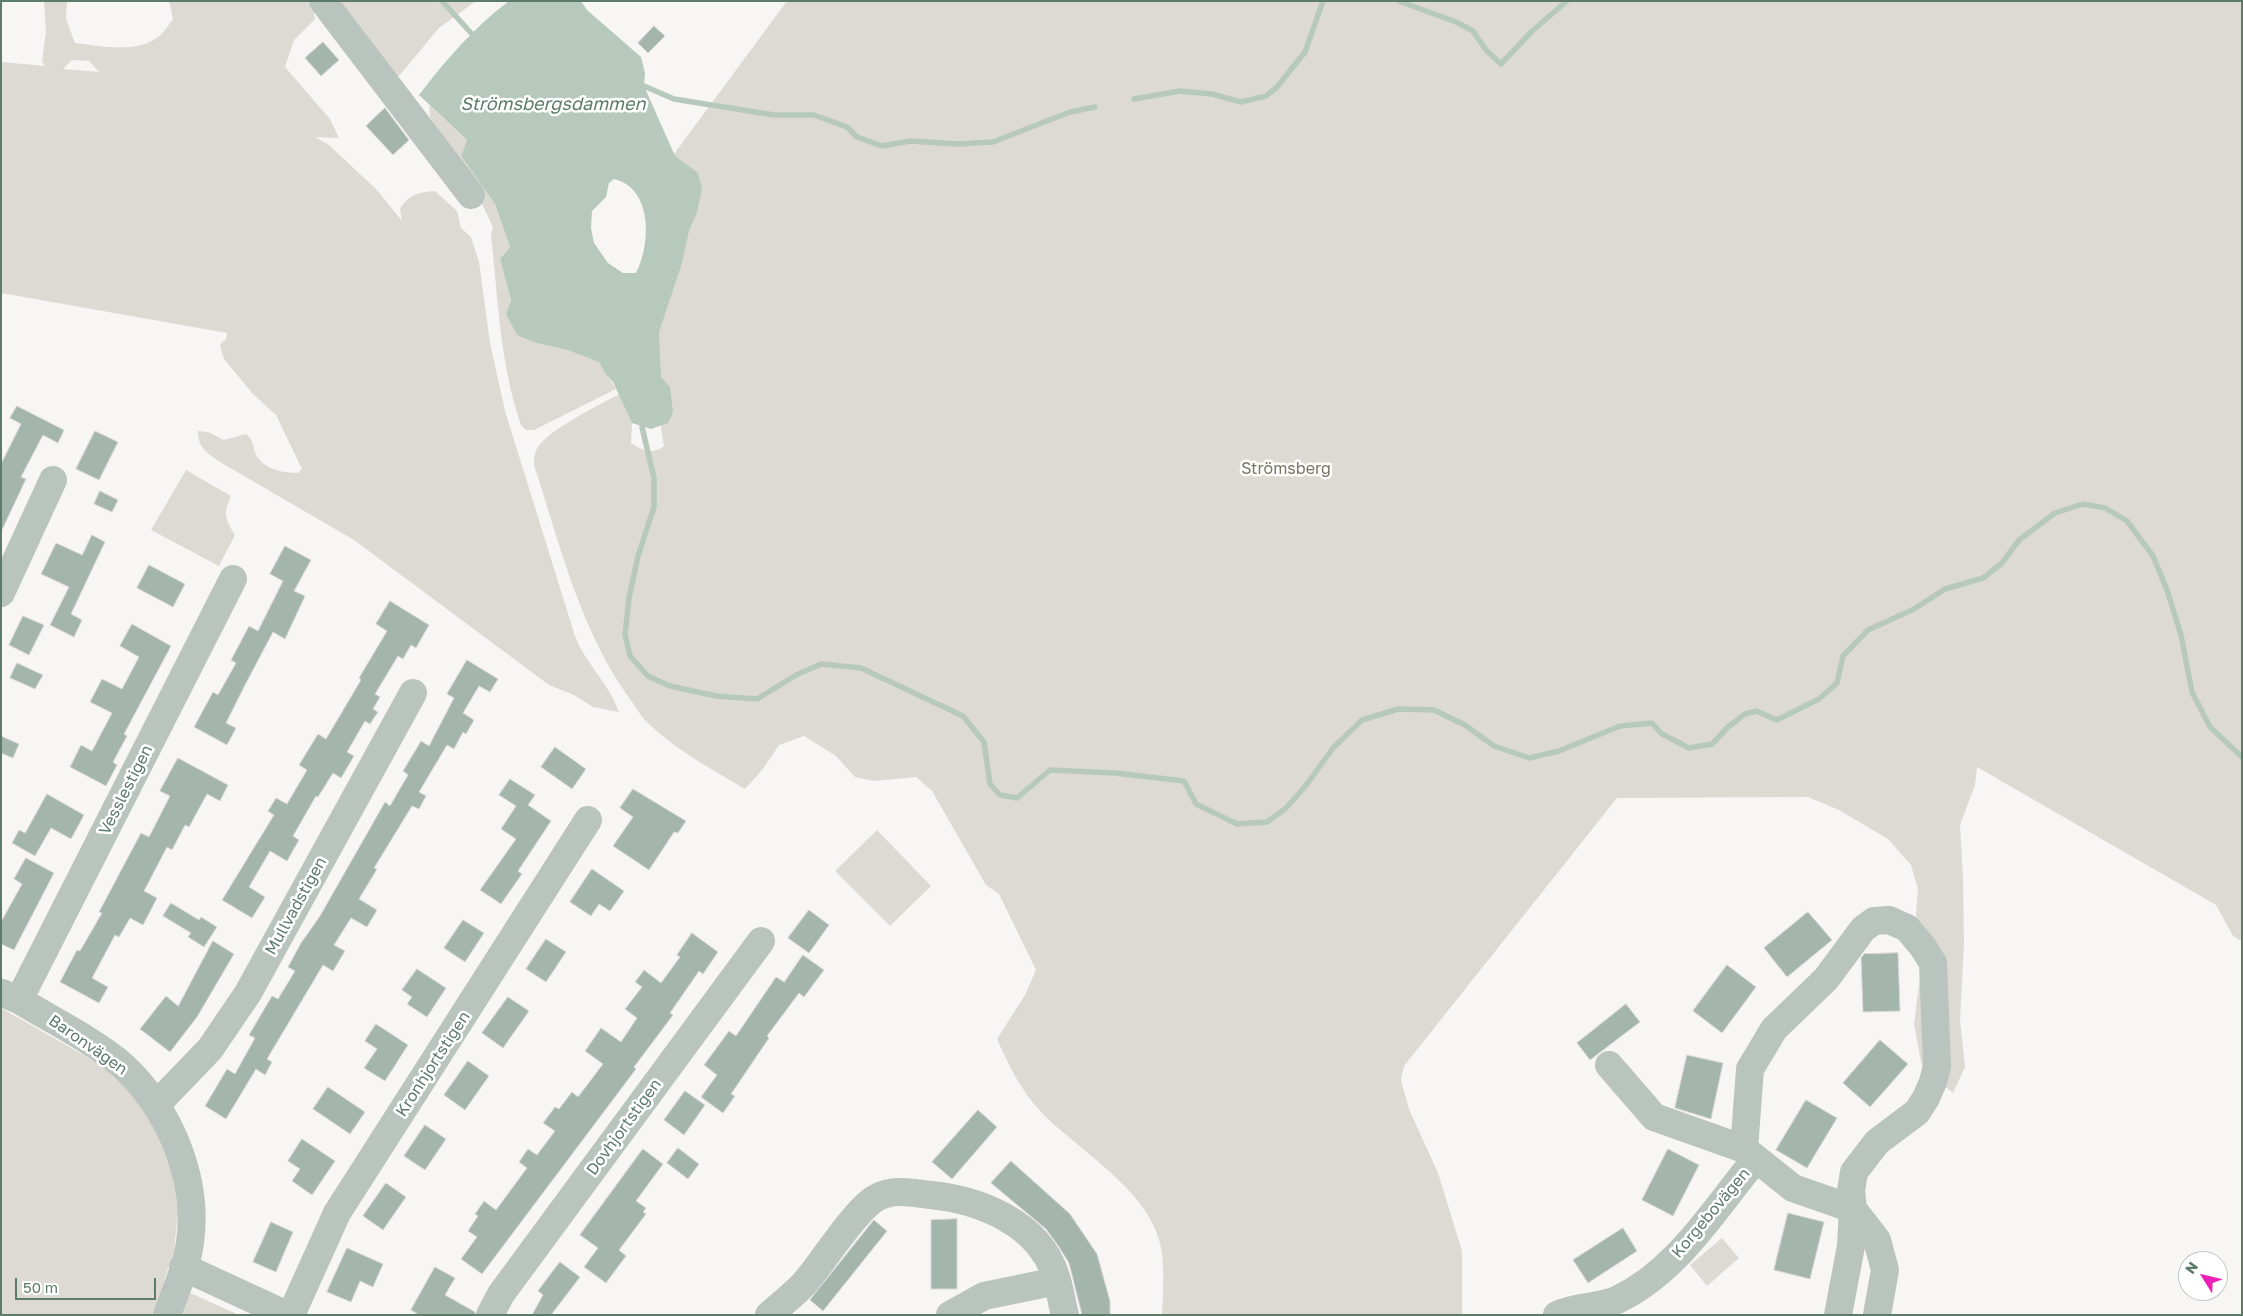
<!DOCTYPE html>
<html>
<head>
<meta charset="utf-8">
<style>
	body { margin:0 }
	#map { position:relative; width:2243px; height:1316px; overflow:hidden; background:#f8f5f5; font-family:"Golos Text",sans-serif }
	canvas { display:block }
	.frame { position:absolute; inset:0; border:2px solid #5d7b6b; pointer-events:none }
	.north { position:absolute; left:2178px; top:1251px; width:50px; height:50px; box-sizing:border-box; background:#fff; border:1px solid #becac4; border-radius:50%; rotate:306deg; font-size:14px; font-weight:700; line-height:20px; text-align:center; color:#5d7b6b }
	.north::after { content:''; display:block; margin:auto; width:18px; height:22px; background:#ec20b7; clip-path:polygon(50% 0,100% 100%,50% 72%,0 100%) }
	.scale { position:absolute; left:15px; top:1278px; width:141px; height:22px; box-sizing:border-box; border:2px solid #5d7b6b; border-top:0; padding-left:6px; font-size:15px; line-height:18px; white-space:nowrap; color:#5d7b6b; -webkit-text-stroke:4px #fff; paint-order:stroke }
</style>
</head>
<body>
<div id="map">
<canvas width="2243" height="1316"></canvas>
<div class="frame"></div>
<div class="north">N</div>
<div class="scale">50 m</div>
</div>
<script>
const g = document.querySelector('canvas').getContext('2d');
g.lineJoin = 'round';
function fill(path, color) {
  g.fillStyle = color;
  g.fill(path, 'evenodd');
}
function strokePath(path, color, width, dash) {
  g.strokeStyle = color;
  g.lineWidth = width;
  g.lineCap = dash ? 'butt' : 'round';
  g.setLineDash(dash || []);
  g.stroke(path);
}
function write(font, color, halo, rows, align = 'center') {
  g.font = font + ' "Golos Text",sans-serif';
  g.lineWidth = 5;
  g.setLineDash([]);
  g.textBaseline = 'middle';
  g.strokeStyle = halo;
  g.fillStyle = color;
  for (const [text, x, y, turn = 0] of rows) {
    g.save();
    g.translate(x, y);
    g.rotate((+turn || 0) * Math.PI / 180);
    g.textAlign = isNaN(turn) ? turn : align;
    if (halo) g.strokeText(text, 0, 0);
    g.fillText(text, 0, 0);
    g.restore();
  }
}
fill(new Path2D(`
	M44 1H67L66 19 75 43C97 46 135 53 155 39 162 35 168 26 173 19L169 1H311L315 19 294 40 285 67 330 119 339 138 315 137 329 145 377 190 402 221 400 209C408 195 419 192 435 191L457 211 461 228 471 237 479 262 490 343 505 411 574 633C583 661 609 683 619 712L593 707 574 695 549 685 354 540 220 462C207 453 198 448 198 431L208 432 224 440 246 434C255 440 252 450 258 458 267 470 284 473 298 473L302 469 276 415 253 394 224 359 220 346 222 342 226 340 227 333 1 293V62L45 66 42 61 46 32ZM72 60 89 61 99 72 63 69Z
	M329 1H476L439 28 399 76H389Z
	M787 1H2242V941L2233 936 2216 905 1977 767 1975 785 1960 825 1963 877 1964 944 1960 1020 1965 1067 1953 1093 1922 1067 1914 1024 1921 969 1916 913 1918 889 1911 865 1888 839 1839 810 1808 797 1617 798 1404 1066 1401 1080 1409 1109 1438 1173 1462 1251V1315H1162C1163 1293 1165 1264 1160 1243 1147 1189 1078 1150 1042 1113 1021 1091 1009 1066 997 1039L1025 995 1036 970 999 894 986 885 932 791 916 777 874 781 855 777 836 756 804 736 779 745 763 769 745 789C713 770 674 749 648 723 641 717 636 707 630 699 580 630 560 545 534 465 534 459 534 454 537 449 545 431 600 405 619 394L632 423 631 443C642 450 652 455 664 446L646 333 674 154Z
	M429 105 467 140 461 156 495 204 510 247 500 259 511 300 506 314 536 343 567 350 599 362 616 389 534 430H526L521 425C500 364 498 299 491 235L493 227 470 179 430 117Z
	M186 470 231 496C223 513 225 519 235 535L219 566 151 530Z
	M877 830 931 886 890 926 835 871Z
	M1 1008 115 1073 153 1122 173 1173 178 1211 174 1251 164 1281 239 1315H1Z
	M1722 1238 1739 1258 1707 1286 1690 1265Z`), '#dddad3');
fill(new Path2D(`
	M509 1H581L587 10 641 57 645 73 644 86 675 156 698 173 702 189 697 212 689 231 682 263 659 332 661 377 670 387 673 412 668 423 651 429 632 423 613 382 605 373 599 362 567 350 536 343 517 335 506 314 511 300 500 259 510 247 495 204 461 156 467 140 419 95C446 60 473 28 509 1ZM614 179C653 188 651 245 636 273H623L608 263 594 243 591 228 592 211 606 197 609 183Z`), '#b7c9bc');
strokePath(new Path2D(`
	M442 1 471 33
	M1399 1 1456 22 1473 31 1486 50 1501 64 1532 31 1567 1
	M644 86 674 99 774 115H814L847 127 857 137 882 146 910 141 958 144 993 142 1070 112 1095 107
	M1134 99 1180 91 1212 94 1241 102 1266 96 1277 87 1305 52 1323 1
	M642 427 654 478V507L638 556 629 598 625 635 630 656 648 676 670 686 716 696 757 699 798 674 821 664 861 668 963 716 984 742 990 784 1000 795 1017 798 1050 770 1115 773 1184 781 1196 804 1237 824 1267 822 1286 808 1304 788 1333 748 1362 720 1398 709 1434 710 1465 725 1494 746 1529 758 1559 751 1620 726 1652 723 1662 734 1689 748 1712 744 1728 727 1745 714 1756 711 1777 720 1819 699 1837 683 1843 656 1868 630 1914 609 1945 589 1983 578 2002 563 2019 540 2055 513 2083 504 2105 508 2127 521 2153 556 2167 590 2181 635 2192 692 2210 727 2242 757`), '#b7c9bc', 5.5);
const building = new Path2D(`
	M654 26 665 36 648 53 638 43Z
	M323 42 339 60 321 76 305 58Z
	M385 108 409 140 393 155 366 126Z
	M17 406 64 430 58 443 43 435 21 477 26 479 1 532V464L21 424 10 418Z
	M95 431 118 442 99 480 76 469Z
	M100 491 118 500 112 512 94 504Z
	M92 535 105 542 71 614 82 620 74 637 50 625 69 587 41 574 56 543 82 555Z
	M285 546 311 560 294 591 305 596 285 639 273 632 245 685 226 723 236 728 227 745 194 727 213 692 218 695 236 663 231 660 249 626 258 631 283 581 270 574Z
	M149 565 185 584 173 607 137 588Z
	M390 601 429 625 416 648 411 645 403 659 398 656 375 694 380 697 373 709 378 712 370 724 365 721 347 752 354 756 341 778 333 773 318 797 316 796 293 836 299 840 287 861 270 851 249 887 265 897 252 918 222 900 274 815 268 811 276 798 287 804 307 770 299 765 318 734 326 739 361 680 359 678 387 631 376 624Z
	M23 616 44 625 29 655 9 645Z
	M132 624 171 646 124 734 127 736 113 762 117 765 106 786 70 767 81 745 92 751 112 713 90 702 102 679 122 689 139 657 120 646Z
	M467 660 498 679 490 692 479 686 463 713 474 720 466 734 463 732 454 749 447 745 419 792 426 796 419 809 412 806 374 868 377 869 359 899 377 910 367 927 351 918 334 945 345 951 333 971 323 965 267 1059 272 1062 265 1075 256 1069 226 1119 205 1106 227 1069 235 1074 255 1038 249 1035 272 996 278 999 295 971 288 967 301 943 320 916 385 802 390 806 408 775 403 771 421 741 429 746 454 698 447 694Z
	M17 663 43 675 35 689 10 678Z
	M1 736 19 744 13 758 1 753Z
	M555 747 586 769 572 789 541 767Z
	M178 758 228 785 220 801 207 794 189 827 185 825 172 850 167 847 144 891 157 898 143 925 130 918 119 937 115 935 92 978 108 987 99 1003 60 982 77 950 80 951 102 913 99 912 141 833 149 837 170 796 160 791Z
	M510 779 535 795 528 805 551 821 518 871 522 874 501 904 480 890 516 839 501 829 516 806 499 795Z
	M633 789 686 821 678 833 674 832 649 870 613 846 633 817 620 808Z
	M47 794 84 815 71 839 51 828 35 856 12 843 19 830 25 833Z
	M26 858 54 873 14 950 1 944V922L22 884 14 879Z
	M592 869 624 891 610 911 599 904 591 916 570 902Z
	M171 903 199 920 201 917 217 927 204 947 188 937 191 933 163 916Z
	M809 910 829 925 809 953 788 938Z
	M1808 912 1832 940 1787 977 1764 948Z
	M463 920 484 933 465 962 444 948Z
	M692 933 718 952 703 974 699 971 670 1013 673 1015 634 1067 636 1069 482 1274 461 1259 477 1237 468 1231 478 1216 475 1214 484 1201 496 1210 527 1168 519 1162 528 1149 537 1155 555 1131 543 1123 555 1107 559 1109 572 1092 578 1097 603 1064 585 1051 601 1028 621 1042 637 1018 625 1009 642 987 635 982 644 970 661 983 680 957 677 955Z
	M546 939 566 952 546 982 526 969Z
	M213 941 234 954 197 1017 170 1052 140 1029 166 996 178 1006Z
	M1898 953 1900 1011 1863 1012 1861 958 1864 954Z
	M803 955 824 970 804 997 799 993 767 1036 769 1038 731 1094 735 1096 723 1113 701 1097 717 1075 704 1065 729 1031 736 1036 776 977 784 982Z
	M1727 965 1756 987 1722 1033 1693 1011Z
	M417 969 446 988 427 1017 407 1004 412 997 402 990Z
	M508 997 529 1011 503 1048 482 1033Z
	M1626 1004 1640 1022 1590 1060 1577 1043Z
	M376 1024 408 1045 385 1081 364 1068 377 1049 365 1041Z
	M1880 1040 1908 1064 1870 1107 1843 1083Z
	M1687 1055 1723 1063 1711 1119 1675 1108Z
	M468 1061 489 1076 465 1110 444 1095Z
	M328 1087 365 1112 350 1134 313 1109Z
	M685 1091 705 1105 684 1135 664 1120Z
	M1806 1100 1837 1118 1807 1168 1776 1150Z
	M978 1110 997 1127 952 1179 932 1162Z
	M425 1125 446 1139 425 1170 404 1156Z
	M302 1139 335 1161 312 1195 292 1181 300 1169 288 1161Z
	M678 1148 699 1164 688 1179 667 1163Z
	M643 1149 663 1164 636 1201 646 1208 643 1212 646 1214 619 1250 626 1256 606 1283 584 1267 598 1248 580 1235Z
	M1668 1149 1699 1165 1673 1216 1642 1200Z
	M1011 1161 1070 1214 1097 1254 1110 1301V1315H1082L1069 1263 1059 1247 1046 1229 991 1183Z
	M386 1183 406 1197 383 1230 363 1216Z
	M1788 1213 1824 1222 1810 1279 1774 1270Z
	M957 1219V1289H931V1220Z
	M874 1220 887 1231 823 1311 810 1300Z
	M271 1222 293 1232 276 1272 253 1262Z
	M1623 1228 1637 1251 1588 1283 1573 1260Z
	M347 1248 383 1264 373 1287 360 1281 351 1302 327 1292Z
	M560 1262 580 1277 551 1315H532L543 1295 538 1291Z
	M435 1267 455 1278 445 1295 475 1312V1315H419L411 1310Z`);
fill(building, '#a4b5ac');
strokePath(building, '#d9d7d7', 1);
strokePath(new Path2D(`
	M323 1 471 195
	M1 593 53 480
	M2 993 19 1000C50 1019 96 1042 122 1065 169 1108 199 1178 190 1242 187 1267 175 1292 167 1315
	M19 1000 233 579
	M1609 1065 1654 1117 1744 1149
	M156 1105 210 1049 248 993 413 693
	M183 1267 287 1315
	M291 1315 337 1213 588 820
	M490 1315 501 1294 761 941
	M769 1315C782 1303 797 1293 808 1279 824 1260 856 1209 876 1198 893 1188 912 1193 931 1195 980 1200 1038 1223 1055 1274 1060 1287 1061 1301 1065 1315
	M950 1315 984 1296 1057 1281
	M1557 1315C1575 1306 1598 1308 1617 1300 1678 1271 1714 1209 1756 1159
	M1838 1315 1851 1246 1853 1209 1851 1191 1854 1172 1877 1142 1917 1112 1926 1098 1933 1082 1937 1066 1933 963 1923 947 1907 928 1889 920 1874 921 1863 929 1826 979 1774 1029 1750 1069 1744 1149 1793 1188 1853 1209 1877 1240 1885 1270 1877 1315`), '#b9c4be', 28);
write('16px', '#797560', '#fff', [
	["Strömsberg",1286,469]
]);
write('16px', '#5d7b6b', '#fff', [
	["Vesslestigen",126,790,-63],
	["Mullvadstigen",296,906,-61],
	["Baronvägen",88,1045,35],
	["Kronhjortstigen",433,1064,-57],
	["Dovhjortstigen",624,1127,-54],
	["Korgebovägen",1711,1213,-50]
]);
write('italic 18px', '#5c7c66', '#fff', [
	["Strömsbergsdammen",553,104]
]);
</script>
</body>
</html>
